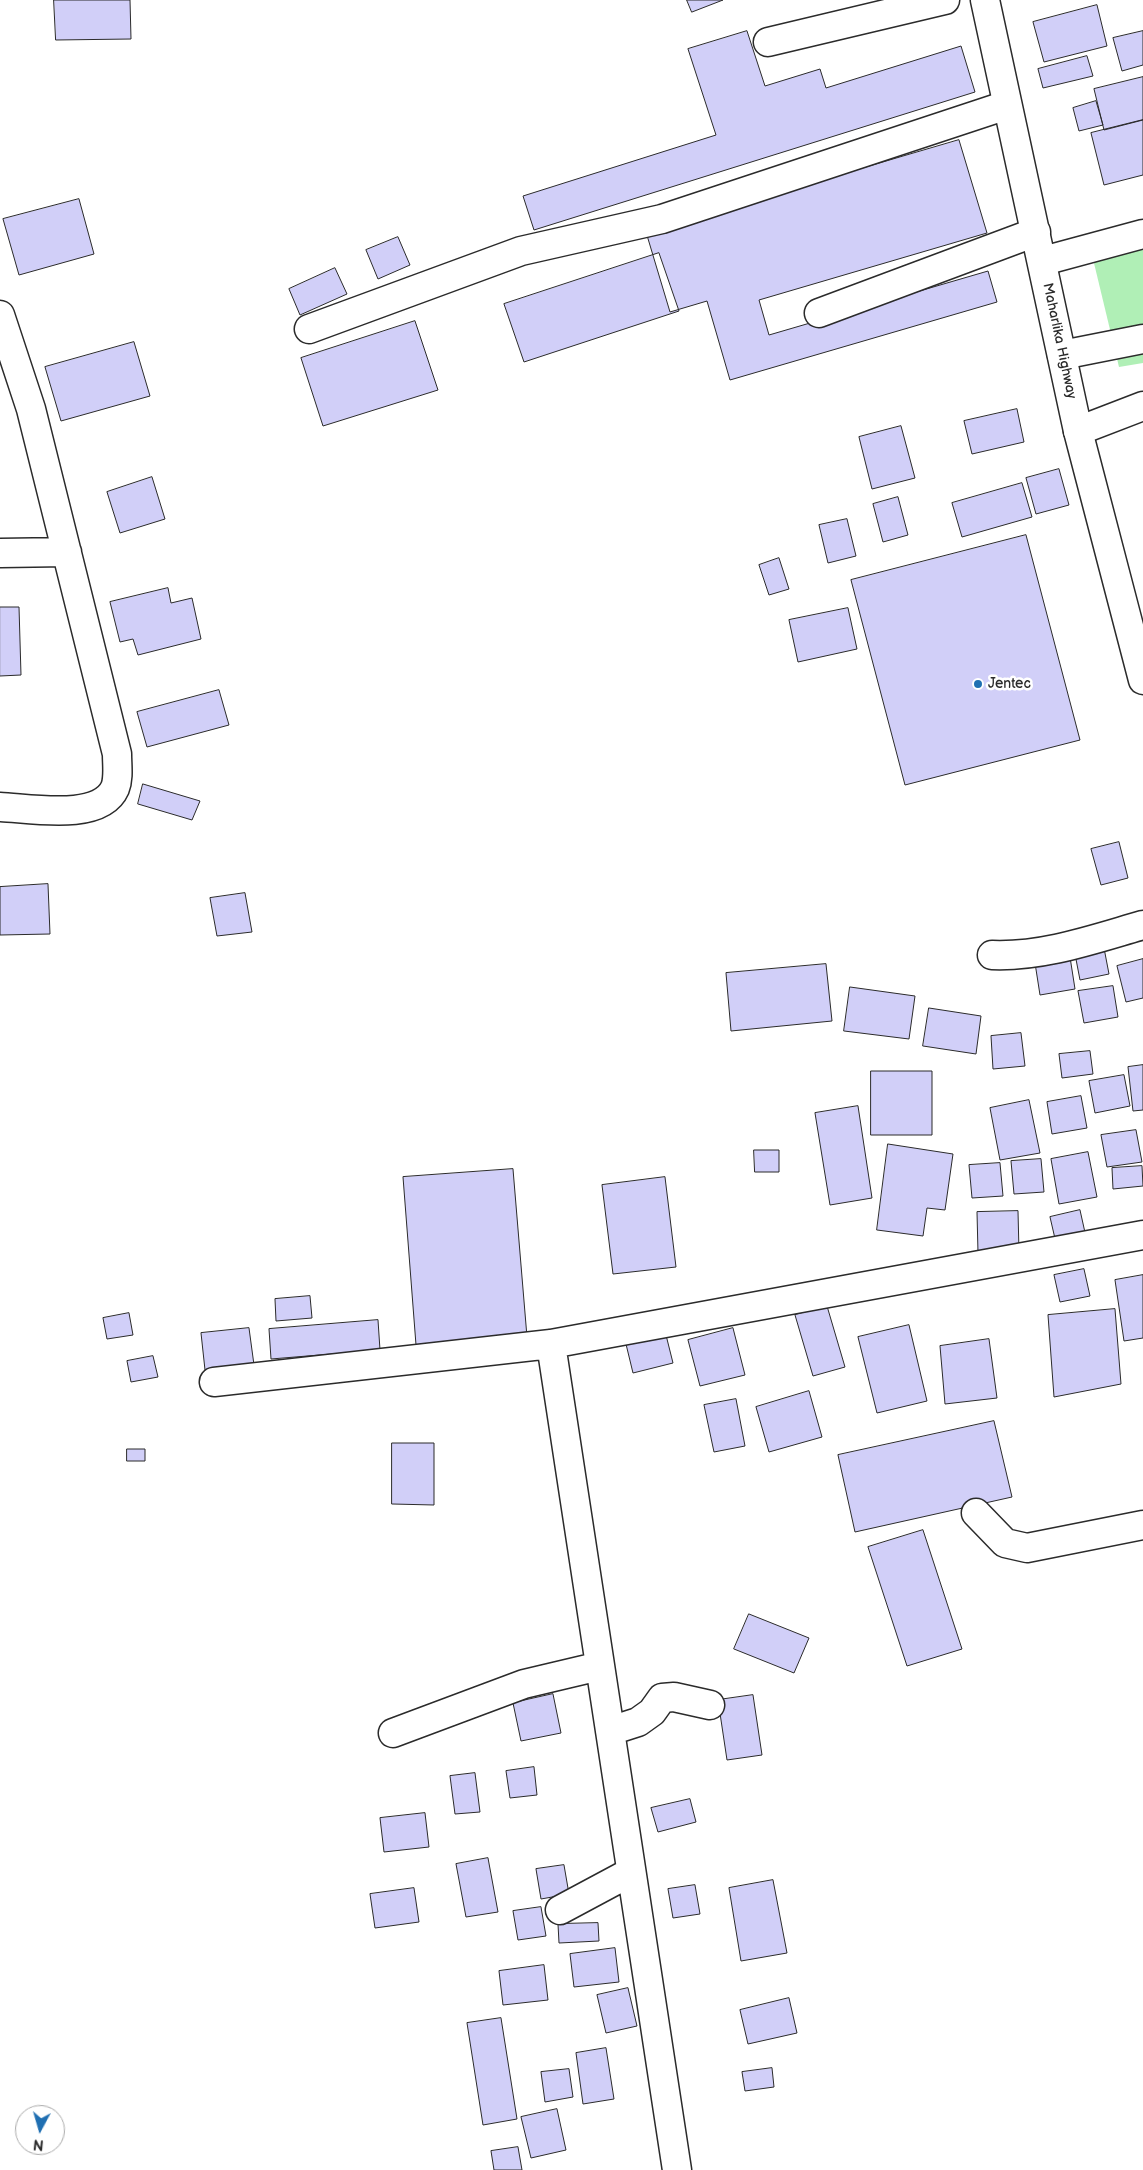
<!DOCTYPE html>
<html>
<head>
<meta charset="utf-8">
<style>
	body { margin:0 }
	#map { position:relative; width:1143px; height:2170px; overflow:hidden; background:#fff; font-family:"Balsamiq Sans",sans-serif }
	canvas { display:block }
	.north { position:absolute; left:15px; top:2105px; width:50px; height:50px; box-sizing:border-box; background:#fff; border:1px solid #aaa; border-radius:50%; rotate:186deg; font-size:14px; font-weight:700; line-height:20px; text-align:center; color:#2b2b2b }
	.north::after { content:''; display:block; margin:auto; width:18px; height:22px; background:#1f6fb2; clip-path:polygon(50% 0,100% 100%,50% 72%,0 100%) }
</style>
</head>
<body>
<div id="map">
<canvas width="1143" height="2170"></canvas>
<div class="north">N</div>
</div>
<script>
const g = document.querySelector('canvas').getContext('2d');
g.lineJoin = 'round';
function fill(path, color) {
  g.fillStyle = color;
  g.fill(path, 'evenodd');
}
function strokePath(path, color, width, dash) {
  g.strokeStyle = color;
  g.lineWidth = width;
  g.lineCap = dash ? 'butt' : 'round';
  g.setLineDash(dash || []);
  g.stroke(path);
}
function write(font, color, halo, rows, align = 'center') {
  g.font = font + ' "Balsamiq Sans",sans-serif';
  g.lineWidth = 5;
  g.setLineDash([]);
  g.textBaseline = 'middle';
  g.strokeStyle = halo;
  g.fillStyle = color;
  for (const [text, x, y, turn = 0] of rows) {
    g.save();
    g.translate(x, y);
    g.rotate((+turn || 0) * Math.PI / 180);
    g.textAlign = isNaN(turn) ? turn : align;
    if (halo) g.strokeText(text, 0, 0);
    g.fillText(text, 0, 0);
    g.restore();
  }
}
fill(new Path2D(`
	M1143 223V363L1119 367 1087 234Z`), '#b0efb6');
const building = new Path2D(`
	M54 0H130L131 39 56 40Z
	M687 0H723L692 12Z
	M1097 5 1107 46 1044 62 1033 22Z
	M747 31 765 86 820 69 826 88 961 46 975 92 534 230 523 196 716 135 688 49Z
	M1143 31V65L1122 71 1113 38Z
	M1087 56 1093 76 1043 88 1038 69Z
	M1143 77V120L1104 130 1094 89Z
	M1096 101 1103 125 1079 131 1073 108Z
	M1143 120V175L1104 185 1091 133Z
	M959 140 987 233 759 300 769 335 988 271 997 302 730 380 707 301 670 312 646 232Z
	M79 199 94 254 19 275 3 219Z
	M398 237 410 265 378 279 366 250Z
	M659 253 679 311 524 362 504 304Z
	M335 268 347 294 300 315 289 289Z
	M415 321 438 390 323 426 301 358Z
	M134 342 150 396 61 421 45 367Z
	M1017 409 1024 442 972 454 964 421Z
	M901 426 915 478 872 489 859 437Z
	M1059 469 1069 505 1036 514 1026 478Z
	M152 477 165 519 120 533 107 492Z
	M1022 483 1032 517 962 537 952 503Z
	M898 497 908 535 883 542 873 504Z
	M847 519 856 556 828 563 819 525Z
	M1026 535 1080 740 905 785 851 580Z
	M779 558 789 589 769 595 759 565Z
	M168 588 171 603 192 598 201 639 138 655 133 639 120 642 110 602Z
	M0 607H19L21 675 0 676Z
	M848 608 857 649 798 662 789 620Z
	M219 690 229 725 147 747 137 712Z
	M143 784 200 801 192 820 138 804Z
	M1119 842 1128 878 1101 885 1091 849Z
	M48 884 50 934 0 935V887Z
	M245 893 252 932 217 936 210 898Z
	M1104 948 1109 974 1080 980 1075 954Z
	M1070 957 1075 989 1040 995 1035 963Z
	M1143 959V998L1126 1002 1117 966Z
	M826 964 832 1021 731 1031 726 973Z
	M1113 986 1118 1017 1084 1023 1078 991Z
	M850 987 915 996 909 1039 844 1031Z
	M929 1008 981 1016 976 1054 923 1046Z
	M1021 1033 1025 1066 993 1069 991 1036Z
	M1090 1051 1093 1074 1062 1078 1059 1054Z
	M1143 1065V1110L1133 1111 1128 1067Z
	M871 1071H932V1135H871Z
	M1124 1075 1130 1106 1095 1113 1089 1081Z
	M1081 1096 1087 1128 1052 1134 1047 1102Z
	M1029 1100 1040 1153 1000 1160 990 1108Z
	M858 1106 872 1198 830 1205 815 1113Z
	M1136 1130 1142 1162 1107 1167 1101 1135Z
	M888 1144 953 1154 945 1210 927 1208 923 1236 877 1230Z
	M754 1150H779V1172H755Z
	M1088 1152 1097 1197 1059 1204 1051 1159Z
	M1041 1159 1044 1192 1014 1194 1011 1161Z
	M1000 1163 1003 1196 972 1198 969 1165Z
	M1142 1166 1143 1186 1113 1189 1112 1168Z
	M513 1169 527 1337 416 1345 403 1177Z
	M665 1177 676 1267 613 1274 602 1185Z
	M1080 1210 1086 1237 1056 1243 1050 1217Z
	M1018 1211 1019 1252 978 1253 977 1212Z
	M1084 1269 1090 1296 1060 1302 1054 1275Z
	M1143 1275V1338L1124 1341 1115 1280Z
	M310 1296 312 1318 276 1321 275 1299Z
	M827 1306 845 1367 813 1376 795 1315Z
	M1115 1309 1121 1384 1054 1397 1048 1315Z
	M129 1313 133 1335 107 1339 103 1318Z
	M378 1320 380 1350 271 1359 269 1329Z
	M909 1325 927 1401 877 1413 858 1337Z
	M249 1328 254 1365 205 1370 201 1333Z
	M733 1328 745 1375 700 1386 688 1340Z
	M665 1331 673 1363 633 1373 625 1340Z
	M989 1339 997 1398 945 1404 940 1346Z
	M153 1356 158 1377 131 1382 127 1361Z
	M809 1391 822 1437 769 1452 756 1407Z
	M736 1399 745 1446 714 1452 704 1405Z
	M994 1421 1012 1497 855 1532 838 1455Z
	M392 1443H434V1505L392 1504Z
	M127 1449H145V1461H127Z
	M923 1530 962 1649 907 1666 868 1547Z
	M749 1614 809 1638 794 1673 734 1649Z
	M553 1694 561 1733 521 1741 513 1703Z
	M753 1695 762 1755 727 1760 718 1700Z
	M534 1767 537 1795 510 1798 506 1771Z
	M475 1773 480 1812 455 1814 450 1776Z
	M690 1799 696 1822 658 1832 651 1808Z
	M425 1813 429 1847 384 1852 380 1818Z
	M488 1858 498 1912 466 1917 456 1864Z
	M564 1865 569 1894 541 1899 536 1869Z
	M773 1880 787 1953 741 1961 729 1888Z
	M695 1885 700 1914 673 1918 668 1889Z
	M414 1888 419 1922 375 1928 370 1894Z
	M541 1907 546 1936 518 1940 513 1911Z
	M598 1923 599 1941 559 1943 558 1924Z
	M615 1948 619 1982 574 1987 570 1954Z
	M544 1965 548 2000 503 2005 499 1971Z
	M628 1988 637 2026 606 2033 597 1995Z
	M789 1998 797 2033 748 2044 740 2010Z
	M501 2018 517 2119 483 2125 467 2023Z
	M606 2048 614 2099 583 2104 576 2053Z
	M772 2068 774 2087 745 2091 742 2072Z
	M569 2069 573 2097 545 2102 541 2072Z
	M557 2109 566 2150 531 2158 521 2117Z
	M518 2147 522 2170H494L491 2151Z`);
fill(building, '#d1cff8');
strokePath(building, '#2b2b2b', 1);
const minor = new Path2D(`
	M768 42 945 0
	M1043 261 1143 234
	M819 313 1036 232
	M0 315 31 409 117 754C117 765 119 778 115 788 100 822 29 808 0 807
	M309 329 521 251 662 219 1007 105
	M1062 355 1143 339
	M1078 431 1143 406
	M0 553 67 552
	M992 955C1044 957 1094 939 1143 925
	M551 1344 677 2170
	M214 1382 551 1344 1143 1235
	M976 1513 1005 1543 1027 1548 1143 1525
	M610 1731 638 1722 652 1712 662 1698 674 1697 710 1705
	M393 1733 524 1684 600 1666
	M560 1910 631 1872`);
const highway = new Path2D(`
	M985 0 1078 431 1143 680`);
strokePath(minor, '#2b2b2b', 31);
strokePath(highway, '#2b2b2b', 31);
strokePath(minor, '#fff', 28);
strokePath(highway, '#fff', 28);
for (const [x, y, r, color] of [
	[978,684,5,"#1f6fb2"]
]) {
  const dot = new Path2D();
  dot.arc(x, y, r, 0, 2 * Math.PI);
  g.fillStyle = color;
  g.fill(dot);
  strokePath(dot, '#fff', 2);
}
write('14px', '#2b2b2b', '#fff', [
	["Maharlika Highway",1059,341,78]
]);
write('14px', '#2b2b2b', '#fff', [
	["Jentec",988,684]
], 'left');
</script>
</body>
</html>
